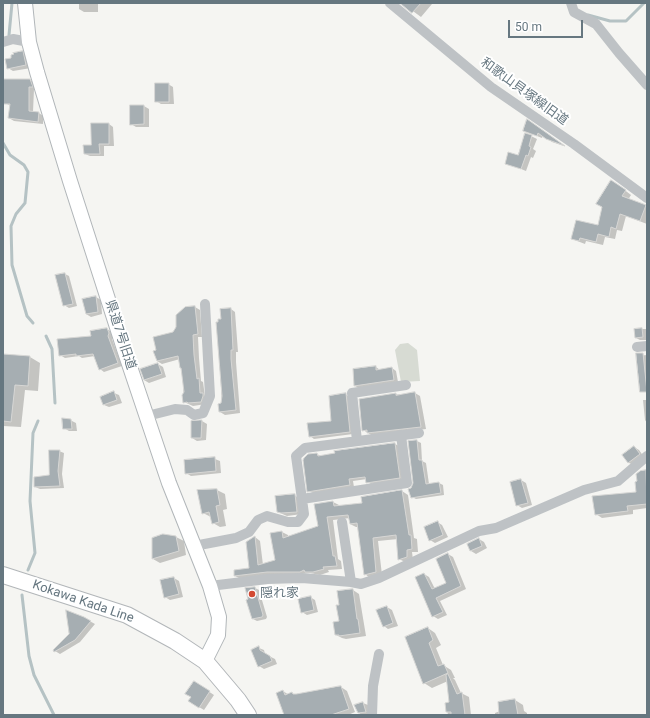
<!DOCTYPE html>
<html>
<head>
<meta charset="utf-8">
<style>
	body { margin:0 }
	#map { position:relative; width:650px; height:718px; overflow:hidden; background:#f5f5f2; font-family:Roboto,sans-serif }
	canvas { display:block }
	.frame { position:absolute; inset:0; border:4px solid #667780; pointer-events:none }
	.scale { position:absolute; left:508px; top:20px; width:75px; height:18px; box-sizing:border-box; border:2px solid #667780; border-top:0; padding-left:5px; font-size:12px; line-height:14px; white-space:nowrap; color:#667780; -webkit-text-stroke:3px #fff; paint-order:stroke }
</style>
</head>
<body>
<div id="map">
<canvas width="650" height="718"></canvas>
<div class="frame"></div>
<div class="scale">50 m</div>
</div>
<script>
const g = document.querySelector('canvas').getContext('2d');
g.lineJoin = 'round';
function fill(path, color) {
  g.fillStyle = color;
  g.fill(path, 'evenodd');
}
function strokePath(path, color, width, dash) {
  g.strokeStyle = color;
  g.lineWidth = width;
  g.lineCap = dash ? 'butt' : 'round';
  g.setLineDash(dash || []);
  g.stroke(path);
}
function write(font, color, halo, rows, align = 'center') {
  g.font = font + ' Roboto,"Noto Sans JP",sans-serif';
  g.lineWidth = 4;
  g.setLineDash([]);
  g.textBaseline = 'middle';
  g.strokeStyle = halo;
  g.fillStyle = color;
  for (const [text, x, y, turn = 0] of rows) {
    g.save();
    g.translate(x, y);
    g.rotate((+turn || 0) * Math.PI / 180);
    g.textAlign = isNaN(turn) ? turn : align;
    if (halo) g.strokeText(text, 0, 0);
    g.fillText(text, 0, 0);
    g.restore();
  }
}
fill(new Path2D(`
	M408 343 417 350 420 381 401 382 395 350 400 344Z`), '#d7dbd3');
fill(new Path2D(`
	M79 3H98V12H84L79 9Z
	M402 3H431L432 4 421 17Z
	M22 52 27 55 31 68 13 71 8 68 13 59Z
	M30 80 35 83 37 89H34L33 112 39 113 43 116V124L14 121 9 118 11 106 5 103Z
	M168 84 173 87 174 104H161L156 101Z
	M144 106 149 109V127H136L131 124Z
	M527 121 564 146 552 142 543 135 542 138 524 131Z
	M109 124 113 127 114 146H104V156H90L85 154 92 146Z
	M531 136 537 139 533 149 536 151 533 158 531 157 526 171 506 163 518 157Z
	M618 185 631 195 628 200 647 207V224L626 216 622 231 617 230 615 239 605 237 603 245 586 241 585 244 572 239 599 227Z
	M65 274 69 276 77 306 69 308 64 305Z
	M96 297 101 300 102 314 91 317 86 314Z
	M195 307 200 310 202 337H198L199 358 201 381 203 382 206 404 193 406 184 402 182 368 180 359 162 364 157 361V350Z
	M231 309 235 312 238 352H236V362L240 413 225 415 220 412 222 404 217 323 222 320Z
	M107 329 112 332 114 336 112 339 122 366 104 372 100 369 95 356 82 358 79 356 65 358 60 355Z
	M635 329H647V340H640L636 338Z
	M3 355 30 357 40 363 38 391 25 390 21 427 3 426Z
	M647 355V386H645L637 356Z
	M158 364 163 367 166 377 149 383 144 380Z
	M376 367 380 370 392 368 396 371 398 382 359 388 355 386Z
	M114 393 119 395 122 403 109 407 104 405Z
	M415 393 420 396 426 429 373 436 363 430 396 394 398 395Z
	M345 394 349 397 353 434 314 439 310 436 333 422Z
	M643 400H647V423L645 420Z
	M70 420 76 423 77 431H69L64 428Z
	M202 421 207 424 206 440 197 441 192 438Z
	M417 441 421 443 422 461 426 463 429 484 439 483 443 485 444 495 416 499 412 497V489L414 483Z
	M395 444 399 446 404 480 371 484 367 482V479L353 481 354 487 313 493 308 491 317 454 321 456 336 454 335 452Z
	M634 447 639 450 644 457 634 465 629 463 623 455Z
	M59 451 64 453 62 474 64 488 40 489 35 487 50 476Z
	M215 459 220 461 221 473 191 476 186 473Z
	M646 471 647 472V508L633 510V514L602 518 596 514 637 492Z
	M521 480 526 483 532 505 522 508 517 505 511 483Z
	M217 490 225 494 227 509 223 510 226 526 220 527 213 523 211 517 203 513Z
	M402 491 408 495 414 538 417 539 418 552H412L413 560 405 562 399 559 398 539 378 541 382 575 370 578 365 574 359 527H356L350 524V518L333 520 338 559 341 561 342 569 328 570 329 572 320 575 310 573 241 579 235 576V571L250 569 255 537 260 541 263 565 276 561 282 532 288 535V537L319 527 333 502 339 505V507L363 504Z
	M294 495 299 498 302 514 287 516 278 512Z
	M437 522 442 525 448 537 435 543 430 540Z
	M176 537 184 541 186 555 160 563 153 559Z
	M479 539 484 542 487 548 476 554 471 551 468 544Z
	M448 554 453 557 466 589 440 601 447 615 438 619 433 616 417 577 424 574 429 577 435 589 447 583Z
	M174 578 179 581 183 597 170 600 165 597Z
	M255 588 259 590 267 617 266 619 257 621 253 619Z
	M353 590 359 594 366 636 346 639 342 638 336 635Z
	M310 597 315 600 318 612 307 615 302 612Z
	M387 607 392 610 398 626 388 629 384 626Z
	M84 618 95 624 80 642 60 654 55 651Z
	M428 628 435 633 441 645 436 648 443 665 451 670 455 678H453L455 680 461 693 469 697 471 715H448L446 704 450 703 448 681 432 688 424 683Z
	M259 648 264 650 265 654 275 659 277 664 264 669 259 666Z
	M199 685 214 695 204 710 199 707 192 697Z
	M341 687 347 691 355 712 348 715H285L283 691 289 695H294Z
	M515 700 523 705 524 711 527 713V715H495V713L500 711Z
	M363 703 368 705 370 714 362 715 359 713Z`), '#0003');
strokePath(new Path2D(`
	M588 15 610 21H626L644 3
	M9 35 12 3
	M3 143 10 155 24 165 28 172 25 203 16 214 11 226 12 265 27 316 33 323
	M46 336 52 349 55 403
	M28 570 35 553 30 501 33 433 38 421
	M22 595 29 656 34 675 54 715`), '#b5c2c4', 3);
const building = new Path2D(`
	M400 3H421L412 13Z
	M23 51 26 65 7 69 5 59 11 58V55L14 54 13 53Z
	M3 79H30L33 87H29V111L39 112 38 122 8 118 10 104H4Z
	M155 83H169V102H155Z
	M130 105H144V124L130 125Z
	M527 119 565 146 546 139 538 133 537 136 523 131Z
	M91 123H109V144H99L100 154H84L83 145H91Z
	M525 133 532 135 529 146 531 147 528 156 526 155 521 169 505 164 508 152 518 155Z
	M611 180 626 190 622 196 646 205 640 221 620 214 616 229 611 227 609 237 598 234 596 242 580 238 579 241 571 239 576 220 598 225 602 207 596 204Z
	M65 273 73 304 63 306 55 275Z
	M96 296 98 312 86 314 82 299Z
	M195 306 198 334 193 335 194 355 197 379 199 378 200 393H203V396L201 402 188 403 187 402 183 403 182 395 184 392 181 368H180L178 356 157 361 153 351 156 350 153 337 173 332 176 327V315L185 307Z
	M231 308 233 350H231V359L236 410 219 412 218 404 221 403 222 396 216 322H218V319H221L220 309Z
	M107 328 109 333 108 336 118 363 99 370 93 354 76 356V354L59 356 57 339 91 336 90 331Z
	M642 328 643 337 635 338 634 329Z
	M636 353H643L647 392H640Z
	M3 354 30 356 28 386 15 385 11 422 3 421Z
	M158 363 162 374 144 380 140 369Z
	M376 366V370L392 367 394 380 354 386 353 369Z
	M114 391 117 400 103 405 100 397Z
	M415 392 421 427 367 433V430L362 431 359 399 396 393V395Z
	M346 393 350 432 309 437 307 423 331 421 329 396Z
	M62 418 71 419 72 429H63Z
	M200 420H202L201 438H191V421Z
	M417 440 419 460H422L426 484 439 482 441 493 411 498 408 489 411 488 413 483 408 441Z
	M395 443 400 478 366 483 365 477 349 479 350 485 307 492 303 460 304 458 308 454 317 453 318 456 335 453 334 451Z
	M634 446 640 454 628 463 622 455Z
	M49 450H60L58 471 60 486 34 487V477L49 475Z
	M215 457 216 471 185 474 184 460Z
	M646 470 647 504 627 506 628 511 595 515 592 496 636 492 635 482 637 481 636 474 640 471Z
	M521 479 528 503 516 506 510 482Z
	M217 489 220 505 216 506 219 522 212 524 209 512 202 514 197 490Z
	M402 490 409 535H411L412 549 407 550V557L398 560 396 535 373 538 376 572 364 575 357 523 350 524 348 515 327 517 333 556H335L337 566 323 567 324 569 313 572H305L304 570 300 572H267L234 576V570L249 568 246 542 255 536 258 565 275 560 270 533 282 531 283 538 318 526 314 504 333 501 334 506 362 503 361 497Z
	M295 494 297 512 281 513 277 512 275 496Z
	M438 521 443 535 429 541 424 527Z
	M163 534 176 536 179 551 152 559V538Z
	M479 538 482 546 470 551 467 544Z
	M448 553 461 586 436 598 443 612 432 617 415 577 424 573 432 589 446 583 436 559Z
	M174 577 179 594 164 598 160 580Z
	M255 587 263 615 262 617 252 619 246 600 248 599 245 588Z
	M353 589 357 619H358L360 633 339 636V635H335L333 622 339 621 336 605H339L337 591Z
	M311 596 314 610 301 613 298 599Z
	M387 606 393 623 383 627 376 610Z
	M66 610 84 617 91 621 75 640 54 652 53 650 69 634Z
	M428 627 433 640 429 643 438 666 444 664 448 673 423 684 405 637Z
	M259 646 260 650 270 656 272 661 258 667 251 650Z
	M448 674 457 694 462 692 465 715H451V712H446L445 703 449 702 446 675Z
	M194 681 210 691 199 708 188 701 191 697 185 694Z
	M341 686 349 709 331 715H284L276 693 283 690 285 695 292 692 293 694H296Z
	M515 699 518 715H499L498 702Z
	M363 702 366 712 358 713 354 705Z`);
fill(building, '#a6aeb2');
strokePath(building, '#d6d6d4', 1);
const secondary = new Path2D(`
	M25 3 29 42 37 72 70 181 124 349 169 483 210 586 219 617 218 635 205 661`);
const primary = new Path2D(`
	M3 575 127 615 175 641 205 661 238 700 248 715`);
strokePath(secondary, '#b1b6b9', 16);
strokePath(primary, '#b2b6b9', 18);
strokePath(new Path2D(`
	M390 3 491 87 574 144 647 198
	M571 3 574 12 596 24 619 53 647 85
	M3 42 13 39 29 42
	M637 347 647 346
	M147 416 175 409 187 410 194 415 203 413 210 396 205 304
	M357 441 352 393 406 385
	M302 499 407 483 401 435
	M342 522 351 582
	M194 546 236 538 249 532 258 520 267 516 288 522H298L304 514 296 456 305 448 419 433
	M210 586 267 579 302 578 351 582 361 584 379 578 479 531 496 528 584 490 618 481 647 456
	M372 715 373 686 379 654`), '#bec2c5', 10);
strokePath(secondary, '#fff', 14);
strokePath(primary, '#fff', 16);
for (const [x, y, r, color] of [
	[252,594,4,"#d34a33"]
]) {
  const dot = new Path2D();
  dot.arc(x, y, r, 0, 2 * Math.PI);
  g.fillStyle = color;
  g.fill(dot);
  strokePath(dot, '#fff', 1.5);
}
write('13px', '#667780', '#fff', [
	["和歌山貝塚線旧道",524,92,36],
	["県道7号旧道",120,335,72],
	["Kokawa Kada Line",83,602,19]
]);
write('13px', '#667780', '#fff', [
	["隠れ家",260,594]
], 'left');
</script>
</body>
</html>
